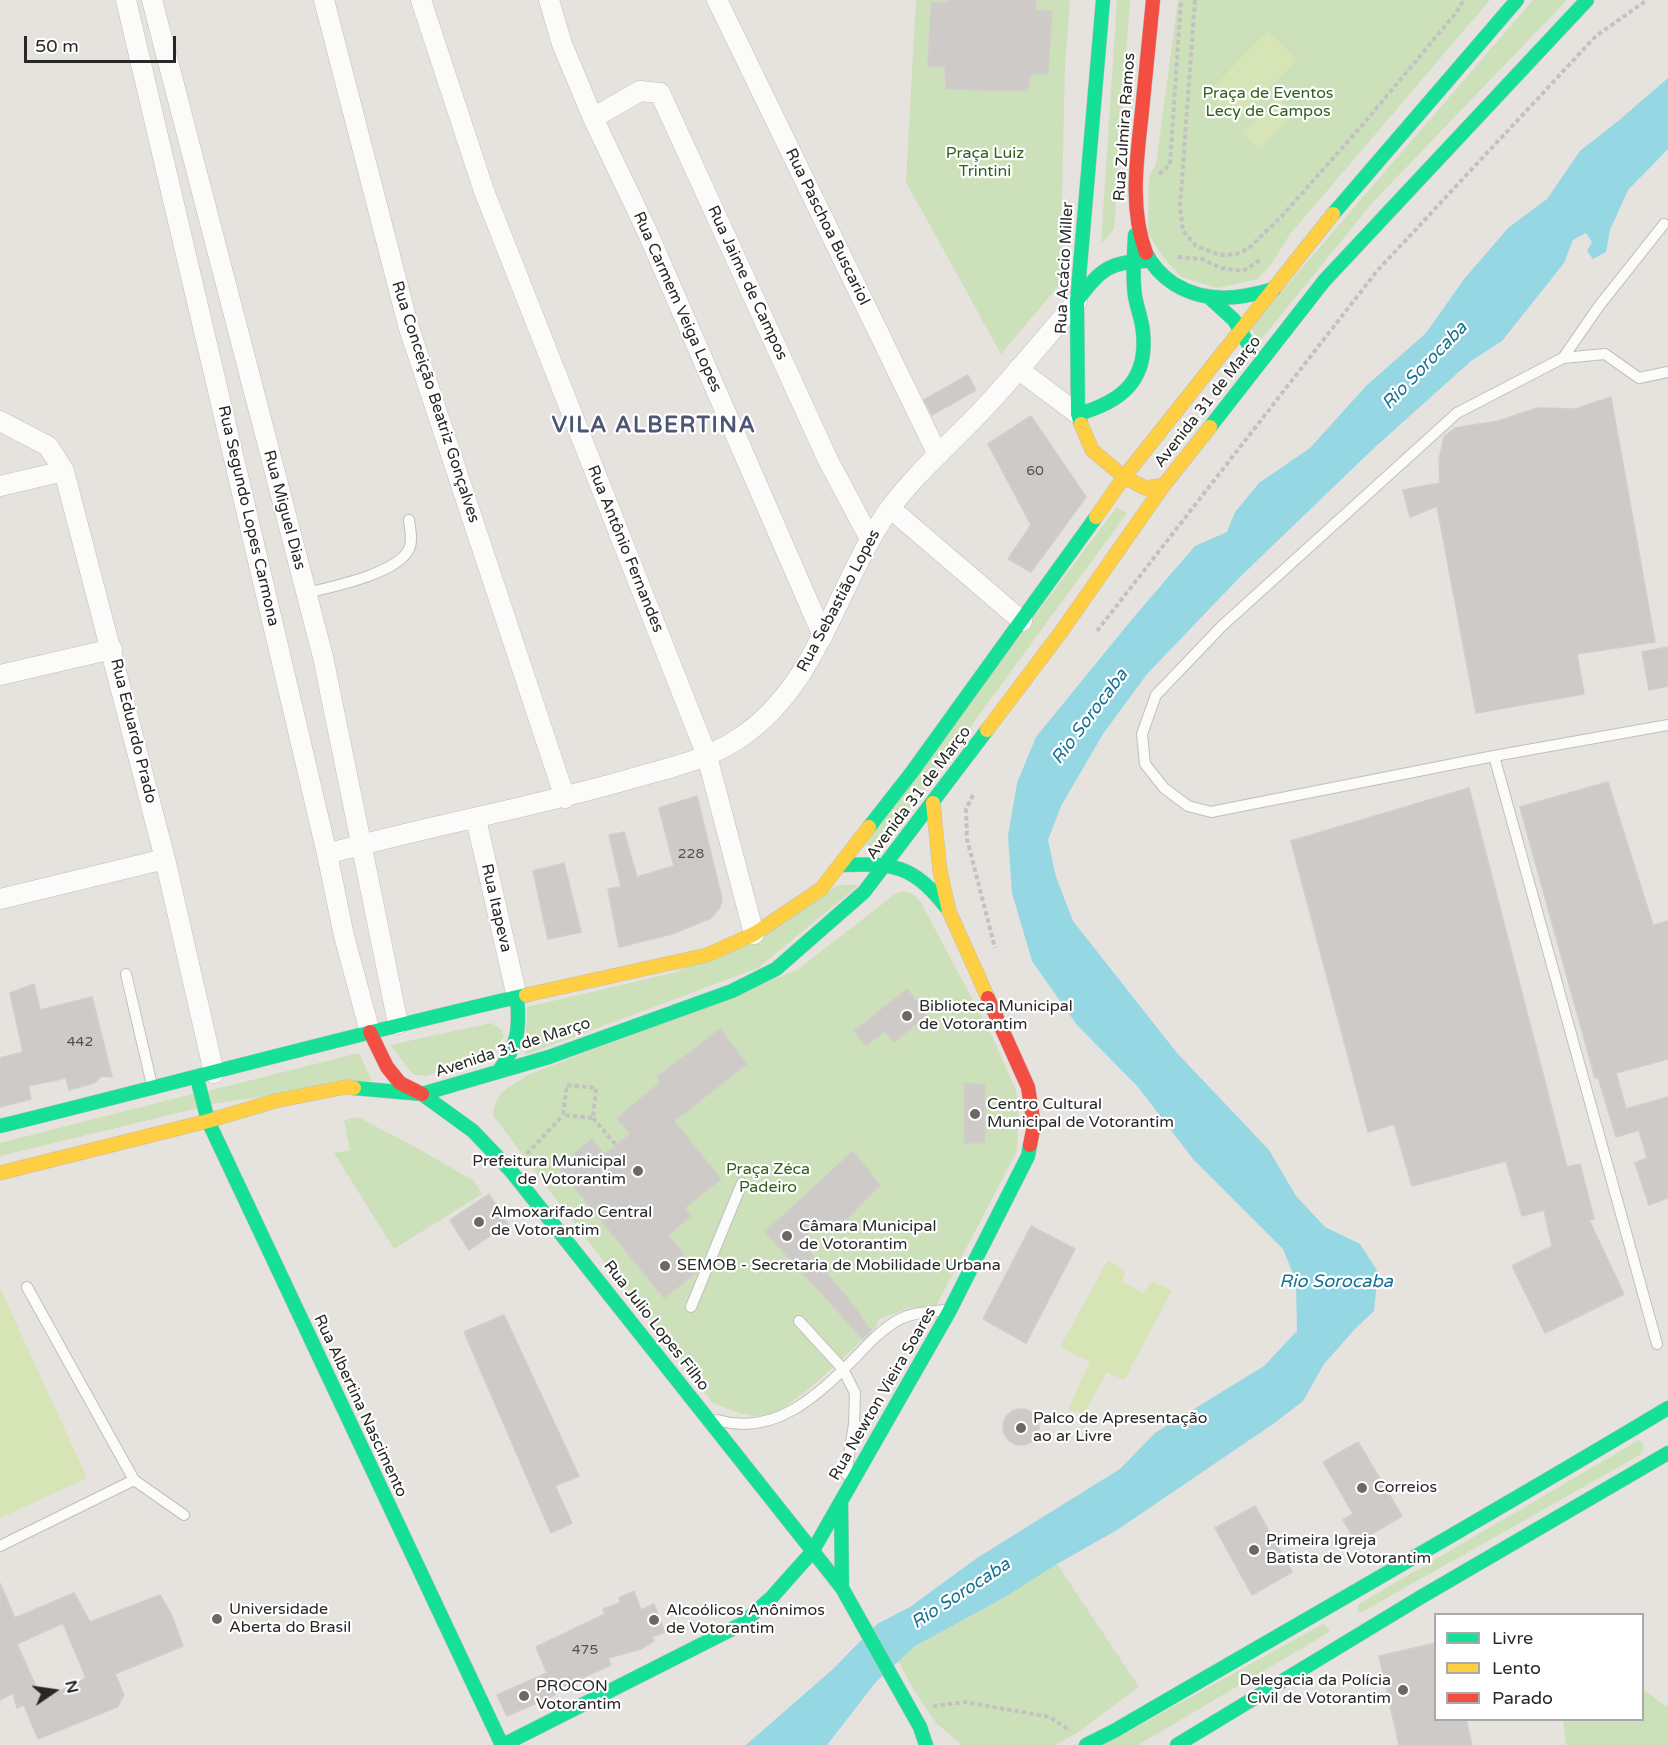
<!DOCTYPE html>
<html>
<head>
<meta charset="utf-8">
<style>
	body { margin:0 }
	#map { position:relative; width:1668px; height:1745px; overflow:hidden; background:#e6e2de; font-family:"Varela Round",sans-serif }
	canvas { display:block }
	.legend { position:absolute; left:1434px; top:1613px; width:210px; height:108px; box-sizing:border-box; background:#fff; border:2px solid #a9a9a9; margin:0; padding:8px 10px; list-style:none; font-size:18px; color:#282828 }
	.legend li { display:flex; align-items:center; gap:12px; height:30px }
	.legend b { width:30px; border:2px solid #a9a9a9 }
	.north { position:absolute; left:24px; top:1661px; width:60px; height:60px; -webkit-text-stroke:4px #fff; paint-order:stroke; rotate:77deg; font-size:16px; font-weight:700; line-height:24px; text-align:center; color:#282828 }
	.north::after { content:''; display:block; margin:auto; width:21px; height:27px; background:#282828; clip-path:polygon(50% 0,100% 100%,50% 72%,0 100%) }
	.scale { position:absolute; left:24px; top:36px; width:152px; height:27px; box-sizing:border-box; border:3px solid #282828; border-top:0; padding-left:8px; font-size:18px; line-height:21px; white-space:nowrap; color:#282828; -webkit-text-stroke:4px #fff; paint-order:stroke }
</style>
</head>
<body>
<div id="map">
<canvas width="1668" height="1745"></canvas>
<ul class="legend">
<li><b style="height:8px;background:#16e098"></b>Livre</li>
<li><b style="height:8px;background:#ffcf43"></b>Lento</li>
<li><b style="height:8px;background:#f24e42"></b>Parado</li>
</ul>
<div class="north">N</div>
<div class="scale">50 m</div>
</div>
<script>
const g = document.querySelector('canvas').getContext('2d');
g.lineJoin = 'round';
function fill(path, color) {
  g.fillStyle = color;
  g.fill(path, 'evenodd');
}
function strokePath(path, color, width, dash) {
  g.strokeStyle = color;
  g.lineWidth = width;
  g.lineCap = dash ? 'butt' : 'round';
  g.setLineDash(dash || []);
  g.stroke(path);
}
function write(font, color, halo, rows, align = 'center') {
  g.font = font + ' "Varela Round",sans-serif';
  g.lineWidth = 4.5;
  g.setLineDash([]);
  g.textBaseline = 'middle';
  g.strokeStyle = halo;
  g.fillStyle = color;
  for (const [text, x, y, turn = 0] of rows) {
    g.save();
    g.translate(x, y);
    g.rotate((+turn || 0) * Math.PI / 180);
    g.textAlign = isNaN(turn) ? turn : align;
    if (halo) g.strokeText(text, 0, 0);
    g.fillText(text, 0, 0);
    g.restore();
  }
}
fill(new Path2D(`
	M916 0H1070L1065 66 1060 284 1001 354 906 182Z
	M1117 0H1130L1114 229 1101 244Z
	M1178 0H1490L1290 234 1272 263 1258 279 1218 288 1181 277 1163 257 1148 233 1149 178 1156 164Z
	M1533 0H1567L1372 203 1260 341 1251 327Z
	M1117 507 1127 513 877 854 864 842Z
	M839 885H859L758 968 525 1055 527 1007 677 972Z
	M903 891 913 894 920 901 991 1034 1015 1088 1019 1107 1017 1151 936 1306 909 1308 879 1319 876 1327C855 1346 790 1413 765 1416 745 1417 729 1410 712 1402L542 1181 493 1115C496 1090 509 1088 528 1075L797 970 894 895Z
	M491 1023 501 1029 504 1036 492 1055 426 1076 413 1074 390 1045Z
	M359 1053 372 1081 211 1104 208 1091Z
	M196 1093 198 1108 0 1156V1143Z
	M358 1117 419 1149 474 1181 482 1194 394 1249 334 1153 350 1150 344 1120Z
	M1639 1440 1643 1444V1450L1640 1455 1362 1612H1359L1357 1610 1359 1604Z
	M1057 1564 1139 1687 1075 1734 1055 1745H962L936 1723 915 1692 898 1661 915 1646Z
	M1323 1624 1329 1629V1632L1326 1634 1138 1745H1104Z
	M1643 1689 1665 1706H1668V1745H1566L1563 1720H1642Z`), '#cce0b9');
fill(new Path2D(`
	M1268 31 1297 60 1237 120 1208 92Z
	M1277 97 1294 114 1259 149 1242 133Z
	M1108 1260 1125 1272 1122 1282 1143 1293 1152 1281 1172 1291 1124 1380 1107 1372 1084 1413 1068 1410 1090 1362 1060 1347Z
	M0 1288 87 1478 0 1518Z`), '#d7e4b6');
fill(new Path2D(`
	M1668 78V149L1628 190 1610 230 1606 252 1593 259 1587 251 1592 242 1586 233 1573 240 1564 263 1502 341 1471 361 1373 449 1241 576 1147 674 1103 734 1061 806 1048 840 1056 877 1073 921 1177 1053 1269 1150 1296 1196 1325 1227 1360 1244 1378 1272 1374 1311 1355 1329 1324 1364 1303 1401 1276 1422 1117 1530 1057 1564 1005 1597 915 1646 876 1682 827 1745H746L833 1669 877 1624 910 1607 977 1558 1120 1469 1155 1433 1264 1366 1297 1331 1296 1281 1283 1249 1193 1159 1138 1087 1077 1025 1032 961 1012 893 1008 836 1017 783 1036 737 1133 618 1195 546 1227 532 1235 512 1259 483 1310 448 1366 386 1426 333 1465 278 1508 228 1547 199 1580 151 1617 122Z`), '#96d7e4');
const building = new Path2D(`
	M948 0H1036V10L1052 11 1048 74H1031L1027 91 946 89 945 67 928 66 931 2 948 3Z
	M968 375 976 390 932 415 924 400Z
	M1611 397 1655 642 1577 654 1584 694 1476 713 1437 506 1410 517 1403 490 1440 483 1439 460 1444 437 1455 428 1498 421 1537 408 1575 409Z
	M1031 416 1086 497 1031 572 1008 559 1031 525 988 444Z
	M1668 647V686L1649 690 1642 652Z
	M1608 782 1653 925 1668 921V1059L1616 1073 1626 1109 1668 1097V1198L1649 1205 1635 1163 1647 1158 1639 1130 1616 1137 1598 1077 1595 1078 1520 807Z
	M1469 788 1567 1167 1580 1164 1594 1219 1589 1220 1624 1294 1545 1333 1512 1266 1552 1246 1544 1210 1522 1216 1506 1161 1412 1186 1394 1124 1368 1132 1291 841Z
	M697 796 722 899 720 907 711 918 672 934 619 947 608 889 621 887 609 835 624 832 637 877 674 866 659 808Z
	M564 863 581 932 548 939 533 871Z
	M34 984 40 1010 92 997 112 1077 102 1076 94 1083 69 1090 66 1078 28 1086 31 1099 0 1107V1058L23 1052 10 993Z
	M907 989 927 1015 894 1042 885 1031 866 1046 854 1031Z
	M720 1029 747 1064 674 1121 721 1179 685 1208 691 1216 668 1235 697 1272 664 1298 558 1167 592 1139 604 1155 630 1134 617 1118 661 1082 657 1077Z
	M964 1083 985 1085V1143H964Z
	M853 1151 880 1185 848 1218 832 1229 824 1220 800 1240 853 1305 871 1331 863 1339 765 1232Z
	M489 1194 508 1224 469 1250 450 1220Z
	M1031 1226 1075 1249 1026 1343 983 1319Z
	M504 1315 579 1476 555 1486 572 1523 551 1533 464 1332Z
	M1003 1427a18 18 0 1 1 36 0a18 18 0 1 1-36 0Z
	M1358 1442 1402 1516 1357 1543 1343 1520 1353 1514 1323 1462Z
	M1255 1506 1292 1572 1252 1595 1215 1528Z
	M0 1583 15 1618 74 1593 90 1622 160 1595 171 1614 183 1646 115 1674 124 1695 117 1707 38 1739 24 1705 17 1708 13 1693 0 1700ZM63 1623 86 1678 42 1700 17 1644Z
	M634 1591 641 1610 654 1604 665 1632 652 1637 654 1641 641 1649 608 1658 611 1665 554 1691 555 1695 507 1716 497 1695 547 1673 536 1647 605 1614 603 1609 620 1603 619 1598Z
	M1436 1643V1719H1466L1472 1745H1399L1379 1656Z`);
fill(building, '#cdcac8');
strokePath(building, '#d1ceca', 1.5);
const lane = new Path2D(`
	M1563 358 1599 306 1664 224
	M1668 372 1639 378 1605 354 1563 358 1457 413 1222 626 1156 695 1142 734 1145 764 1164 788 1188 806 1211 812 1494 756 1668 725
	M306 593C331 587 397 574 409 549 413 541 410 529 409 520
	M1494 756 1657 1344
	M126 974 152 1085
	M691 1307 742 1183
	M799 1321 843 1369 855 1393 854 1424 846 1474
	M717 1420C775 1437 817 1396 855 1358 868 1344 883 1328 900 1319 914 1312 930 1312 945 1310
	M134 1480 184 1515
	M0 1546 134 1480 27 1287`);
const street = new Path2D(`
	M126 0 327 854 344 936 370 1032
	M152 0 323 657 398 1024
	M324 0 408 325 565 798
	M421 0 484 191 707 756 754 934
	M549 0 562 44 593 118 646 229 823 636
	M717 0 938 455
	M593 118 640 91 660 93 828 460 870 539
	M1018 369 1078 414
	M0 421 48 446 64 471 165 859 214 1073
	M0 486 64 471
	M890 508 1022 621
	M0 675 112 649
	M476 819 517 997
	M327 854C428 826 530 808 630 779 668 768 708 760 741 737 819 684 837 584 888 511 916 472 954 441 986 406 1018 372 1047 336 1077 301
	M0 899 165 859`);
const fast = new Path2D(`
	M1333 214 1517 0
	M1146 253C1153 267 1162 276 1174 284 1207 304 1239 299 1274 289
	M1211 299 1234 320 1250 347
	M1077 301C1099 270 1111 260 1150 261
	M1078 414C1121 402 1148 381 1143 332 1142 320 1137 308 1135 296 1132 276 1134 255 1135 235
	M1081 424 1078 414 1077 301 1103 0
	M1210 427 1324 281 1587 0
	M869 827 912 772 1096 517
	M840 865C893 863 912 864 946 907
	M498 1072C518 1045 520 1030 517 997
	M197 1078 208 1121 502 1745
	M354 1088 422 1094 549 1057 732 991 776 969 864 892 987 730
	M422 1094 473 1131 511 1171 842 1588 920 1727 926 1745
	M0 1126C175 1083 350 1035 526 995
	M841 1501 842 1588
	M503 1745 742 1624 772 1597 812 1552 949 1312 1028 1156 1030 1145
	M1086 1745 1114 1731C1299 1623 1485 1518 1668 1408
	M1177 1745 1421 1597 1668 1453`);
const slow = new Path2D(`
	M1081 424 1092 450 1124 477 1145 488 1164 485
	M1096 517 1124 477 1333 214
	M987 730 1061 632 1164 485 1210 427
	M933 803 940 871 949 911 988 998
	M526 995 707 955 754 934 821 889 869 827
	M0 1173 208 1121 275 1101 346 1087 354 1088`);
const jam = new Path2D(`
	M1146 253C1129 207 1137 159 1142 111 1146 74 1149 37 1153 0
	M988 998 1028 1087 1034 1125 1030 1145
	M370 1032 387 1067 400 1083 422 1094`);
strokePath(lane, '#c0bfbf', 12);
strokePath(street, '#c0bfbf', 21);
strokePath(fast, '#c0bfbf', 15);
strokePath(slow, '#c0bfbf', 15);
strokePath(jam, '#c0bfbf', 15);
strokePath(new Path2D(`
	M1195 0 1180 207 1183 231 1196 246 1220 255 1236 254 1248 249 1282 216 1365 122 1455 14 1464 0
	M1159 174 1170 165 1181 0
	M1178 257 1202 259 1221 268 1243 271 1260 260
	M1097 631 1377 271 1596 36 1647 0
	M973 795 966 809 967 839 995 948
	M567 1085 596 1088 593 1118 563 1115Z
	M593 1118 616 1145
	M527 1154 563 1115
	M933 1706 965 1702 1050 1717 1070 1731`), '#c3c2c2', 4, [4.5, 3]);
strokePath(lane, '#fbfbfa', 10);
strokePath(street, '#fbfbfa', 20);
strokePath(fast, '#16e098', 14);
strokePath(slow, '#ffcf43', 14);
strokePath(jam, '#f24e42', 14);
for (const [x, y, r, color] of [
	[907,1016,6,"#6a6968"],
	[975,1114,6,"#6a6968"],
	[638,1171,6,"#6a6968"],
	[479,1222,6,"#6a6968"],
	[787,1236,6,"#6a6968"],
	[665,1266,6,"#6a6968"],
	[1021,1428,6,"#6a6968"],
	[1362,1488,6,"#6a6968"],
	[1254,1550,6,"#6a6968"],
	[217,1619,6,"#6a6968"],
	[654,1620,6,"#6a6968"],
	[1403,1690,6,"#6a6968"],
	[524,1696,6,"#6a6968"]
]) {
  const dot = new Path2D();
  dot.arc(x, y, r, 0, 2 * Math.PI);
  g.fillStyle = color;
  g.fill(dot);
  strokePath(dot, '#fff', 2);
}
write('14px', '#525151', null, [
	["60",1035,471],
	["228",691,854],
	["442",80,1042],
	["475",585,1650]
]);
write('16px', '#31601d', '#fff', [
	["Praça de Eventos",1268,94],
	["Lecy de Campos",1268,112],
	["Praça Luiz",985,154],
	["Trintini",985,172],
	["Praça Zéca",768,1170],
	["Padeiro",768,1188]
]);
write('16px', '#282828', '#fff', [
	["Rua Zulmira Ramos",1125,127,-86],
	["Rua Paschoa Buscariol",827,227,64],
	["Rua Acácio Miller",1065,268,-87],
	["Rua Jaime de Campos",747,283,65],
	["Rua Carmem Veiga Lopes",677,302,66],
	["Rua Conceição Beatriz Gonçalves",435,402,72],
	["Avenida 31 de Março",1208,402,-52],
	["Rua Miguel Dias",284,510,75],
	["Rua Segundo Lopes Carmona",248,516,77],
	["Rua Antônio Fernandes",625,549,68],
	["Rua Sebastião Lopes",839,601,-62],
	["Rua Eduardo Prado",133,731,76],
	["Avenida 31 de Março",919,793,-53],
	["Rua Itapeva",496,908,77],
	["Avenida 31 de Março",513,1048,-18],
	["Rua Julio Lopes Filho",656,1326,52],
	["Rua Newton Vieira Soares",883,1394,-60],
	["Rua Albertina Nascimento",360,1406,65]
]);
write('16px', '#282828', '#fff', [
	["Biblioteca Municipal",919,1007],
	["de Votorantim",919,1025],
	["Centro Cultural",987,1105],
	["Municipal de Votorantim",987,1123],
	["Prefeitura Municipal",626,1162,"right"],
	["de Votorantim",626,1180,"right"],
	["Almoxarifado Central",491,1213],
	["de Votorantim",491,1231],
	["Câmara Municipal",799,1227],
	["de Votorantim",799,1245],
	["SEMOB - Secretaria de Mobilidade Urbana",677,1266],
	["Palco de Apresentação",1033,1419],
	["ao ar Livre",1033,1437],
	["Correios",1374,1488],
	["Primeira Igreja",1266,1541],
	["Batista de Votorantim",1266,1559],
	["Universidade",229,1610],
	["Aberta do Brasil",229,1628],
	["Alcoólicos Anônimos",666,1611],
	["de Votorantim",666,1629],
	["Delegacia da Polícia",1391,1681,"right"],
	["Civil de Votorantim",1391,1699,"right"],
	["PROCON",536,1687],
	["Votorantim",536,1705]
], 'left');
write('italic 18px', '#157190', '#fff', [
	["Rio Sorocaba",1425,366,-46],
	["Rio Sorocaba",1090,717,-53],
	["Rio Sorocaba",1336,1282],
	["Rio Sorocaba",961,1594,-33]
]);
g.letterSpacing = '1.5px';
write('bold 22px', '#4c5776', '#fff', [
	["VILA ALBERTINA",654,426]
]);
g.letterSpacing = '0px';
</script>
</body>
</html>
